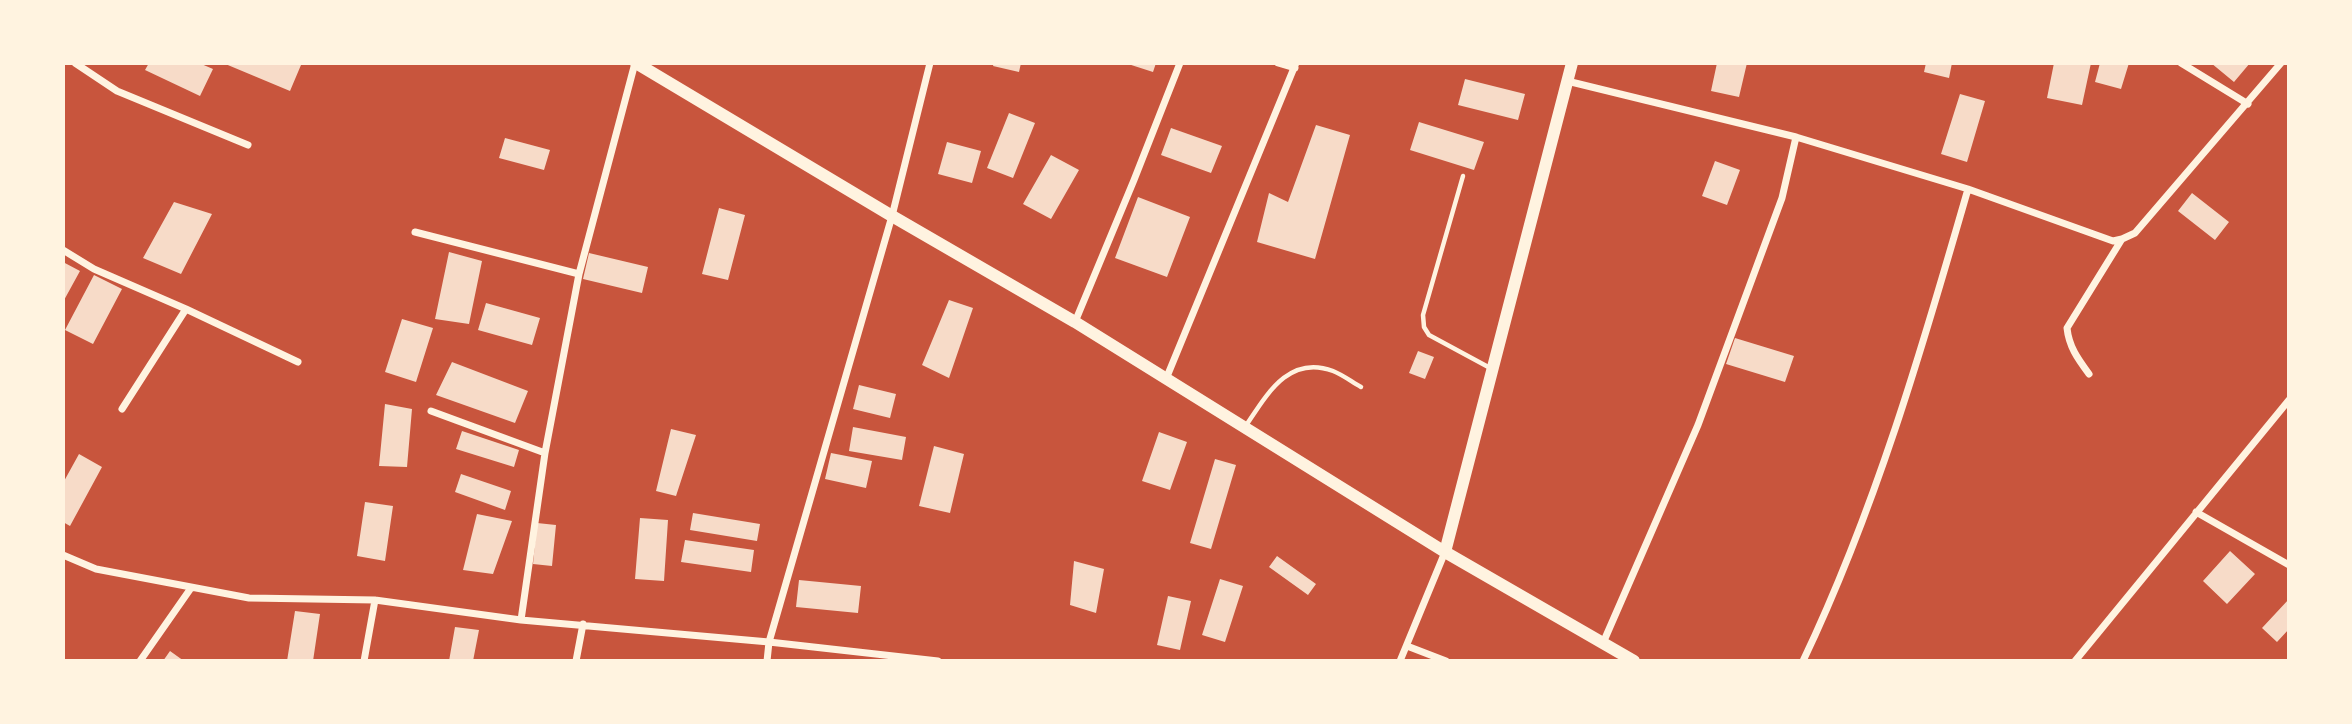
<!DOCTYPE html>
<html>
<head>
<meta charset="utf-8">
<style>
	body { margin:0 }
	#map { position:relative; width:2352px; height:724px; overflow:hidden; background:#c8553d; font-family:"Archivo Narrow",sans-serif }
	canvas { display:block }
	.frame { position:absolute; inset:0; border:65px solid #fff3e0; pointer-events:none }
</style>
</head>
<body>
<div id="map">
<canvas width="2352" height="724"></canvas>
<div class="frame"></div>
</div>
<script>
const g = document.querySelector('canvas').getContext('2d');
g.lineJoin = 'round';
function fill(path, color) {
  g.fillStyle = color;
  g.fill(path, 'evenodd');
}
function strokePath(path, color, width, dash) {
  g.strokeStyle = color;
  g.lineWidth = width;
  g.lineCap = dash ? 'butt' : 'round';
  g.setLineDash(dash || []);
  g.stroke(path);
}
fill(new Path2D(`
	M149 63H199L213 69 200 96 145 70Z
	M223 63H296L301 65 290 91Z
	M994 63H1021L1019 72 993 66Z
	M1125 63H1156L1153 72Z
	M1717 63H1747L1739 97 1711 91Z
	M1926 63H1952L1949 78 1924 72Z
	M2054 63H2091L2082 105 2047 98Z
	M2100 63H2129L2121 89 2095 82Z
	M2211 63H2250L2234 82Z
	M1465 79 1525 94 1518 120 1458 105Z
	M1960 94 1985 101 1967 162 1941 154Z
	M1009 113 1035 123 1013 178 987 168Z
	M1419 122 1484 142 1474 170 1410 150Z
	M1316 125 1350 135 1315 259 1257 242 1269 193 1288 202Z
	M1171 128 1222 146 1211 173 1161 155Z
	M505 138 550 150 544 170 499 158Z
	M947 142 981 151 972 183 938 174Z
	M1051 155 1079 170 1051 219 1023 204Z
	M1715 161 1740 170 1727 205 1702 196Z
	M2192 193 2229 222 2215 240 2178 211Z
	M1138 197 1190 217 1167 277 1115 258Z
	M174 202 212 214 181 274 143 258Z
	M719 208 745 215 728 280 702 274Z
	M449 252 482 261 469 324 435 319Z
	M589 253 648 267 642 293 583 279Z
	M63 262 80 271 63 302Z
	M94 275 122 289 93 344 65 330Z
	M949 300 973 308 949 378 922 365Z
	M486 303 540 318 532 345 478 330Z
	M402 319 433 328 416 382 385 372Z
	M1735 338 1794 356 1785 382 1726 364Z
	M1418 351 1434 357 1425 379 1409 373Z
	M452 362 528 391 515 423 436 395Z
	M859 385 896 394 890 418 853 409Z
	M385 404 412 409 407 467 379 466Z
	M853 427 906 437 902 460 849 451Z
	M671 429 696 435 676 496 656 491Z
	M462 431 519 450 514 467 456 449Z
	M1159 432 1187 442 1170 490 1142 481Z
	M934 446 964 454 950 513 919 506Z
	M831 453 872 461 866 488 825 479Z
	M79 454 102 467 70 526 63 522V483Z
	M1215 459 1236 465 1211 549 1190 543Z
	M461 474 511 491 505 510 455 492Z
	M365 502 393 506 385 561 357 556Z
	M693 513 760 524 757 541 690 530Z
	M477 514 512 521 493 574 463 570Z
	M640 518 668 520 664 581 635 579Z
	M537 523 556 525 552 566 533 564Z
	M685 540 754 550 751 572 681 562Z
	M2230 551 2255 574 2227 604 2203 581Z
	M1277 556 1316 584 1308 595 1269 567Z
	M1074 561 1104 569 1096 613 1070 605Z
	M1220 579 1243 586 1225 642 1202 635Z
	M799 580 861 586 858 613 796 607Z
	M1168 596 1191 601 1180 650 1157 645Z
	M2289 599V629L2277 642 2262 628Z
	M295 611 320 614 313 661H287Z
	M455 627 479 630 473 661H449Z
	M170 651 184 661H163Z`), '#f7dbc8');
strokePath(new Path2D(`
	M1463 176 1423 315 1424 327 1429 335 1492 369
	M1245 427C1266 396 1288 354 1333 371 1343 375 1352 382 1361 387`), '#fff3e0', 4.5);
strokePath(new Path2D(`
	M75 63 117 91 248 145
	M1278 63 1295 68
	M2181 63 2248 104
	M1567 81 1796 137 1968 189 2113 241 2122 239 2135 233 2281 63
	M415 232 579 274
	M63 250 94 269 186 309 298 362
	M1075 322 1134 180 1180 63
	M2089 374C2078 359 2069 347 2067 328L2122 239
	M1166 379 1296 63
	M122 409 186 309
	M431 411 545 453
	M2196 512 2289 565
	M63 555 96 569 249 598 375 600 521 620 769 642 938 661
	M521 620 545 453 579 274 635 63
	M1603 643 1698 425 1782 198 1796 137
	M1407 646 1446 661
	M140 661 191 588
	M364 661 375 600
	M576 661 583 624
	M767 661 769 642 892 216 930 63
	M1400 661 1445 552
	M1803 661C1875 510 1922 349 1968 189
	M2075 661 2289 400`), '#fff3e0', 7);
strokePath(new Path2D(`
	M1445 552 1572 63`), '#fff3e0', 12);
strokePath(new Path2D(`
	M636 63 892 216 1075 322 1445 552 1634 661`), '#fff3e0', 12);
</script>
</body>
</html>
